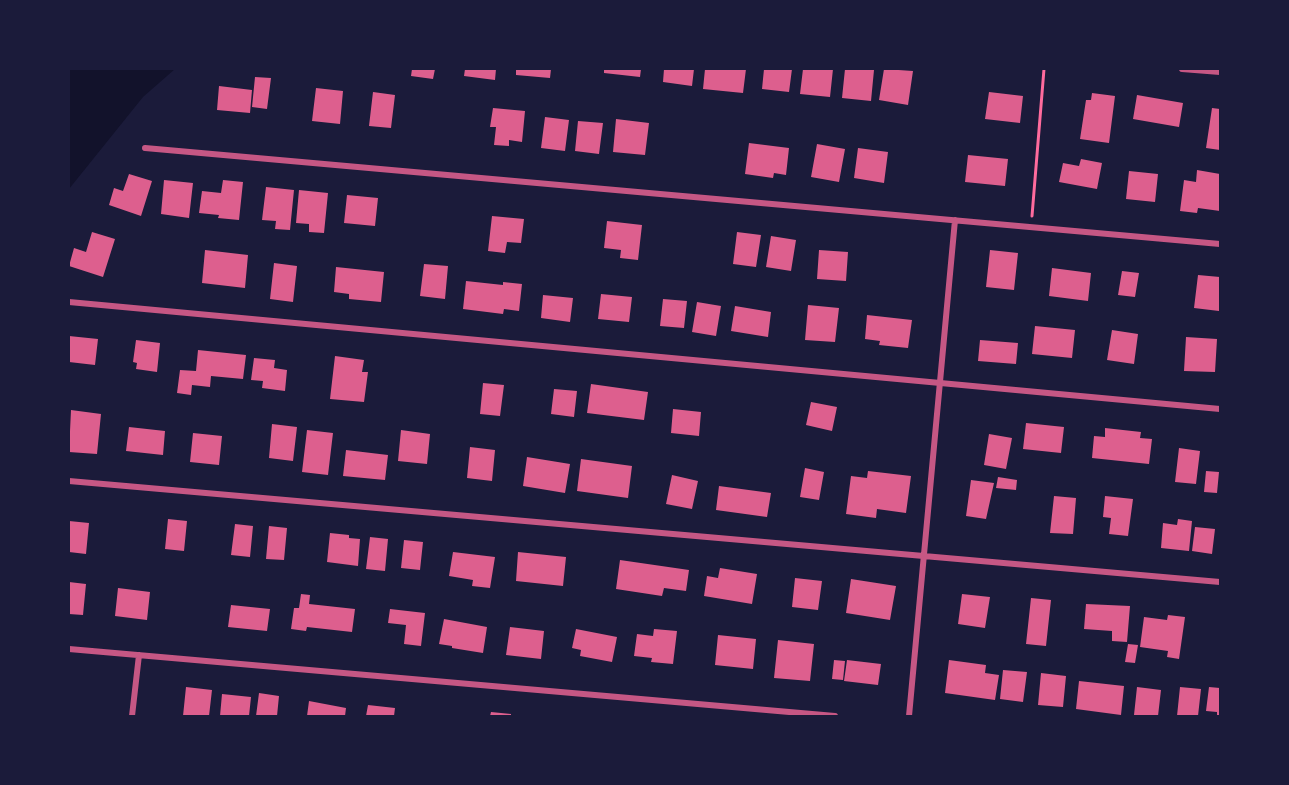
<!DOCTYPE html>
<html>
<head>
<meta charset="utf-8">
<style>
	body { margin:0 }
	#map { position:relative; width:1289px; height:785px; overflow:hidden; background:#1b1b3a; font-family:"Work Sans",sans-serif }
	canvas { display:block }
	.frame { position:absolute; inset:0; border:70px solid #1b1b3a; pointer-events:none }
</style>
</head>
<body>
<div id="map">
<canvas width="1289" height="785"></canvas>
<div class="frame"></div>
</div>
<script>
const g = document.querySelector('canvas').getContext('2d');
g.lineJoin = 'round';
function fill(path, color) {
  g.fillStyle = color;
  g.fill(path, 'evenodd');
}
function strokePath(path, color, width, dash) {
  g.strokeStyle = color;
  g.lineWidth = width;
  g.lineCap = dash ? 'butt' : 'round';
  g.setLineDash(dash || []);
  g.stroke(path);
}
fill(new Path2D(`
	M69 69H175L143 97 69 189Z`), '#12122b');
fill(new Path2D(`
	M412 69H435L433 79 411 76Z
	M465 69H496L495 80 464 76Z
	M516 69H551L550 78 516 75Z
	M604 69H641L640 77 604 73Z
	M664 69H694L692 86 663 82Z
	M705 69H746L743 93 703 89Z
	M764 69H792L789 92 762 89Z
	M803 69H833L830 97 800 94Z
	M845 69 874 70 871 101 842 98Z
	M884 69 913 71 908 105 879 100Z
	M255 77 271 78 267 109 252 107Z
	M219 86 252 90 250 113 217 110Z
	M316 88 343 91 340 124 312 121Z
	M373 92 395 95 391 128 369 126Z
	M989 92 1023 96 1020 123 985 119Z
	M1092 93 1115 96 1109 143 1080 139 1086 100H1091Z
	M1137 95 1183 103 1179 127 1133 119Z
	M493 108 525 111 522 142 509 140V146L494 145 496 127H490Z
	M1212 108 1220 109V150L1206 148Z
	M545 117 569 120 565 151 541 148Z
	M616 119 649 123 645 155 613 152Z
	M578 121 603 123 599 154 575 151Z
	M749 143 789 148 786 175 774 173 773 178 745 174Z
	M817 144 845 149 839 182 811 177Z
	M858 148 888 152 884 183 854 178Z
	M968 155 1008 159 1005 186 965 182Z
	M1081 159 1102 163 1097 189 1059 182 1063 163 1079 166Z
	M1197 170 1220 174V211L1198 208 1197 213 1180 211 1184 180 1196 182Z
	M1129 171 1158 174 1155 202 1126 199Z
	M129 174 152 181 141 216 109 205 114 188 123 191Z
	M164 180 193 183 189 218 161 214Z
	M223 180 243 182 239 220 218 218 219 215 199 213 202 191 221 193Z
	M266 187 294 190 290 230 275 229 276 221 262 220Z
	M299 190 328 193 324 233 309 232V224L296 223Z
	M347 195 378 198 375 226 344 223Z
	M492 216 524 219 521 243 507 242 505 253 488 251Z
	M607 221 642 225 638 260 620 258 621 250 604 248Z
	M92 232 115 239 103 277 69 266 74 248 86 252Z
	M737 232 761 235 756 267 733 264Z
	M771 236 796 240 791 271 766 267Z
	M205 250 248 255 245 288 202 283Z
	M819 250 848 252 846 281 817 279Z
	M990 250 1018 253 1014 290 986 287Z
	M274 263 297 266 293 302 270 299Z
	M424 264 448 266 445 299 420 296Z
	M336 267 384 272 381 302 349 299V294L334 292Z
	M1052 268 1091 273 1088 301 1049 296Z
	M1122 271 1139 273 1135 297 1118 295Z
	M1198 275 1220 277 1219 311 1194 308Z
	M466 281 503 285V282L522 284 519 311 504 309 503 314 463 309Z
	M601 294 632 297 629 322 598 319Z
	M543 295 573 298 570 322 541 318Z
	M663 299 687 301 684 328 660 326Z
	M697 302 721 306 716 336 692 332Z
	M808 305 839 308 835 342 805 340Z
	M735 306 771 312 768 337 731 331Z
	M867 315 912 320 908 348 879 345 880 341 865 339Z
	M1035 326 1075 330 1072 358 1032 354Z
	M1112 330 1138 334 1134 364 1107 360Z
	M69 336 98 339 95 365 69 362Z
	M1186 337 1217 339 1215 372 1184 371Z
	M136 340 160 343 157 372 136 369 137 363 133 362Z
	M980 340 1018 343 1016 364 978 361Z
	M198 350 246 355 243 379 211 376 210 387 192 385 191 395 177 393 180 370 196 371Z
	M335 356 364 360 362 372H368L364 402 330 399Z
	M254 358 275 360 274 368 287 370 285 391 262 388 263 381 251 380Z
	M483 383 504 385 500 416 480 414Z
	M591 384 648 392 644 420 587 413Z
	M554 389 577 391 574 417 551 414Z
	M811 402 837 407 832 431 806 425Z
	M673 409 701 412 699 436 671 433Z
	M71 410 101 414 97 454 69 452Z
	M1026 423 1064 427 1061 453 1023 449Z
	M272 424 297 427 293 461 269 458Z
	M129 427 165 431 163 455 126 451Z
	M1105 428 1141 432 1140 438 1152 439 1149 464 1092 458 1094 436 1105 437Z
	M307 430 333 433 328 475 302 472Z
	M401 430 430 434 427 464 398 461Z
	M193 433 222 436 219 465 190 462Z
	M989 434 1012 438 1006 469 984 465Z
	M470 447 495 450 492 481 467 478Z
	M1179 448 1200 451 1196 484 1175 482Z
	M346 450 388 455 385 480 343 476Z
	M527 457 570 464 565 493 523 486Z
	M581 459 632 466 628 498 577 491Z
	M805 468 824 472 819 500 800 497Z
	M868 471 911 476 906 513 877 509 876 518 846 514 851 476 867 478Z
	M1206 471 1219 472 1217 493 1204 492Z
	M672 475 698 481 692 509 666 504Z
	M998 477 1017 480 1016 490 996 488Z
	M971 480 994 483 986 519 966 516Z
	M719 486 771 493 767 517 716 510Z
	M1054 496 1076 498 1073 534 1050 533Z
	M1105 496 1133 499 1128 536 1109 534 1111 518 1103 517Z
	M168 519 187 521 184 551 165 549Z
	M1178 519 1192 521 1189 551 1161 548 1163 523 1177 525Z
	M69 521 89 523 86 554 69 552Z
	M235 524 253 526 250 557 231 555Z
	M269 526 287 528 284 560 266 559Z
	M1195 527 1215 529 1212 554 1192 551Z
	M330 533 349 535V538L360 539 358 566 327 562Z
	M370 537 388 539 385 571 366 569Z
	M404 540 423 542 420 570 401 568Z
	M453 552 495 557 490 588 472 586 473 580 449 576Z
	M518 552 566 557 563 586 516 581Z
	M620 560 689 570 686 591 664 588 662 596 616 589Z
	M720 568 757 574 752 604 704 596 707 576 718 578Z
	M795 578 822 581 818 610 792 607Z
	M851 579 896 586 890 620 846 613Z
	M69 582 86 584 83 615 69 614Z
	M118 588 150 592 147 620 115 616Z
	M301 594 310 595 309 604 355 609 352 632 307 627 306 631 291 629 294 608H299Z
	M962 594 990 597 985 628 958 624Z
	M1031 598 1051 600 1046 646 1026 644Z
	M1086 604 1130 606 1127 642 1112 641V631L1084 629Z
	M231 605 270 609 267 631 228 627Z
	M390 609 425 613 421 646 404 644 406 625 388 623Z
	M1168 615 1185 617 1179 659 1167 657 1168 651 1140 647 1144 617 1167 620Z
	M444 619 487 627 483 653 452 648V646L439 644Z
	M510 627 544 631 541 659 506 655Z
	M576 629 617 637 612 662 580 656 581 650 572 648Z
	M654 629 677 631 673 664 651 662 652 658 634 656 637 634 653 636Z
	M718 635 756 639 753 669 715 665Z
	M778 640 814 644 810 681 774 678Z
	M1128 644 1138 645 1135 663 1125 662Z
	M834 660 845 661 843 680 832 679Z
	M847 660 881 664 878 685 844 681Z
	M949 660 986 665 985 673 999 675 995 700 945 693Z
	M1003 670 1027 672 1023 702 1000 699Z
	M1041 673 1066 676 1063 707 1038 705Z
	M1079 681 1124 686 1121 715 1076 709Z
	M186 687 212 690 209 716H183Z
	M1137 687 1161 690 1158 716 1134 715Z
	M1180 687 1201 689 1198 716H1177Z
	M1209 687 1220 688V716H1217V712L1206 711Z
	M259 693 279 696 277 716H256Z
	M222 694 251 697 249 716H220Z
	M309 701 346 708 345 716H307Z
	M368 705 395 708 394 716H366Z
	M491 712 511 714V716H490Z`), '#dd5f8e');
strokePath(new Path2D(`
	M1032 216 1044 69`), '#ff6b9d', 3);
strokePath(new Path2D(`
	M1182 69 1220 72
	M145 148 1220 244
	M69 302 1220 409
	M69 481 1220 582
	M69 649 835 716
	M132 716 139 655
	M909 716 955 220`), '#c65784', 6);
</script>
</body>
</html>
